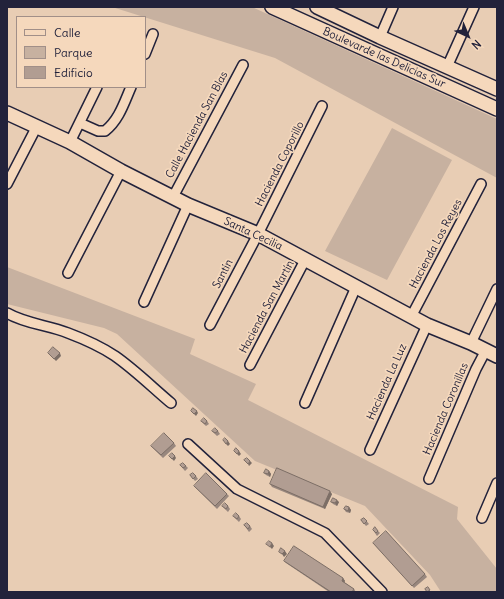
<!DOCTYPE html>
<html>
<head>
<meta charset="utf-8">
<style>
	body { margin:0 }
	#map { position:relative; width:504px; height:599px; overflow:hidden; background:#e8cdb4; font-family:Delius,sans-serif }
	canvas { display:block }
	.frame { position:absolute; inset:0; border:8px solid #22223b; pointer-events:none }
	.legend { position:absolute; left:16px; top:16px; width:130px; height:72px; box-sizing:border-box; background:#f5d8bc; border:1px solid #a18f88; margin:0; padding:5px 7px; list-style:none; font-size:12px; color:#22223b }
	.legend li { display:flex; align-items:center; gap:8px; height:20px }
	.legend b { width:20px; border:1px solid #a18f88 }
	.north { position:absolute; left:448px; top:16px; width:40px; height:40px; -webkit-text-stroke:3px #f5d8bc; paint-order:stroke; rotate:136deg; font-size:11px; font-weight:700; line-height:16px; text-align:center; color:#22223b }
	.north::after { content:''; display:block; margin:auto; width:14px; height:18px; background:#22223b; clip-path:polygon(50% 0,100% 100%,50% 72%,0 100%) }
</style>
</head>
<body>
<div id="map">
<canvas width="504" height="599"></canvas>
<div class="frame"></div>
<ul class="legend">
<li><b style="height:5px;background:#f5d8bc"></b>Calle</li>
<li><b style="height:11px;background:#c7b1a0"></b>Parque</li>
<li><b style="height:11px;background:#b19d92"></b>Edificio</li>
</ul>
<div class="north">N</div>
</div>
<script>
const g = document.querySelector('canvas').getContext('2d');
g.lineJoin = 'round';
function fill(path, color) {
  g.fillStyle = color;
  g.fill(path, 'evenodd');
}
function strokePath(path, color, width, dash) {
  g.strokeStyle = color;
  g.lineWidth = width;
  g.lineCap = dash ? 'butt' : 'round';
  g.setLineDash(dash || []);
  g.stroke(path);
}
function write(font, color, halo, rows, align = 'center') {
  g.font = font + ' Delius,sans-serif';
  g.lineWidth = 3.5;
  g.setLineDash([]);
  g.textBaseline = 'middle';
  g.strokeStyle = halo;
  g.fillStyle = color;
  for (const [text, x, y, turn = 0] of rows) {
    g.save();
    g.translate(x, y);
    g.rotate((+turn || 0) * Math.PI / 180);
    g.textAlign = isNaN(turn) ? turn : align;
    if (halo) g.strokeText(text, 0, 0);
    g.fillText(text, 0, 0);
    g.restore();
  }
}
fill(new Path2D(`
	M112 7H252L497 119V178L275 58Z
	M392 128 452 160 387 280 325 251Z
	M7 267 195 339 190 354 256 384 248 400 458 507 457 519 497 569V592H441L430 575 365 506 255 461 117 334 104 328 7 304Z`), '#c7b1a0');
const street = new Path2D(`
	M380 37 393 7
	M145 54 153 34
	M447 67 474 7
	M80 123 98 131H105C119 120 124 103 131 87
	M70 142 97 87
	M7 184 36 128
	M173 197 243 65
	M68 273 121 171
	M144 302 188 205
	M7 313C26 324 48 325 68 333 84 339 100 346 115 356 135 370 152 387 171 403
	M412 315 481 184
	M210 325 258 234 322 106
	M471 343 497 289
	M250 365 305 260
	M305 403 356 287
	M188 444 237 489 325 533 382 592
	M370 450 427 325
	M429 479 476 369 486 350
	M482 518 497 483`);
const secondary = new Path2D(`
	M272 7 497 109
	M317 7 380 37 497 89
	M7 113 70 142 121 171 188 205 258 234 427 325 471 343 497 356`);
strokePath(street, '#22223b', 12);
strokePath(secondary, '#22223b', 16);
strokePath(street, '#f5d8bc', 9);
strokePath(secondary, '#f5d8bc', 13);
fill(new Path2D(`
	M201 421H207L209 424 206 426Z
	M212 431H218L220 434 217 436Z
	M174 443 176 446 163 458 151 446Z
	M180 465 186 466 188 468 185 471Z
	M269 471 271 474 270 477 266 475 264 473Z
	M190 475 196 476 198 479 195 481Z
	M270 484 332 494 325 509 272 487Z
	M194 486 227 494 229 496 217 509Z
	M331 502H339L337 506 333 504Z
	M222 506H228L230 509 228 512Z
	M349 507 351 510 350 513 346 512 344 509Z
	M233 516H239L241 519 239 522Z
	M364 518 369 524 366 526 361 520Z
	M244 525 250 526 252 529 249 532Z
	M373 530 378 531 380 533 377 536Z
	M373 543 425 574 427 577 414 588Z
	M284 561 343 578 345 581 344 582 354 589 356 592H329L286 563Z`), '#98877e');
fill(new Path2D(`
	M60 353 61 356 56 361 54 359Z
	M197 411 198 413 196 416 194 414Z
	M228 441 230 444 228 446 226 444Z
	M239 451 241 454 239 456 237 454Z
	M175 456 176 458 174 461 172 459Z
	M250 461 252 463 249 466 248 464Z
	M269 471 271 474 270 477 268 474Z
	M330 491 332 494 325 509 323 507Z
	M337 500 339 502 337 506 335 503Z
	M349 507 351 510 350 513 348 511Z
	M272 543 274 546 272 549 270 547Z
	M285 551 287 554 284 557 282 554Z
	M343 578 345 581 344 583 342 581Z`), '#7c6e66');
const building = new Path2D(`
	M53 347 60 353 54 359 48 353Z
	M193 408 197 411 194 414 191 411Z
	M204 418 207 421 205 424 201 421Z
	M215 428 218 431 215 433 212 431Z
	M164 433 174 443 161 455 151 446Z
	M225 438 228 441 226 444 223 440Z
	M236 448 239 451 237 454 234 451Z
	M172 453 175 456 172 459 169 456Z
	M247 458 250 461 248 464 244 460Z
	M183 463 186 466 183 468 180 465Z
	M277 468 330 491 323 507 270 484Z
	M266 469 269 471 268 474 264 473Z
	M193 473 196 476 193 479 190 475Z
	M206 473 227 494 215 506 194 486Z
	M333 498 337 500 335 503 331 502Z
	M225 503 228 506 226 509 222 506Z
	M346 506 349 507 348 511 344 509Z
	M236 513 239 516 237 519 233 516Z
	M364 518 367 521 364 524 361 520Z
	M247 523 250 526 248 529 244 525Z
	M375 527 378 531 376 533 373 530Z
	M386 531 425 574 412 586 373 543Z
	M269 541 272 543 270 547 266 544Z
	M294 546 343 578 342 581 354 589 352 592H331L284 561Z
	M281 548 285 551 282 554 279 552Z
	M428 587 430 590 427 592 425 589Z`);
fill(building, '#b19d92');
strokePath(building, '#7c6e66', 1);
write('11px', '#22223b', '#f5d8bc', [
	["Boulevarde las Delicias Sur",384,58,24],
	["Calle Hacienda San Blas",197,125,-62],
	["Hacienda Coporillo",280,164,-63],
	["Santa Cecilia",253,234,25],
	["Hacienda Los Reyes",436,244,-62],
	["Santín",223,274,-63],
	["Hacienda San Martín",267,307,-62],
	["Hacienda La Luz",387,382,-66],
	["Hacienda Coronillas",446,409,-67]
]);
</script>
</body>
</html>
